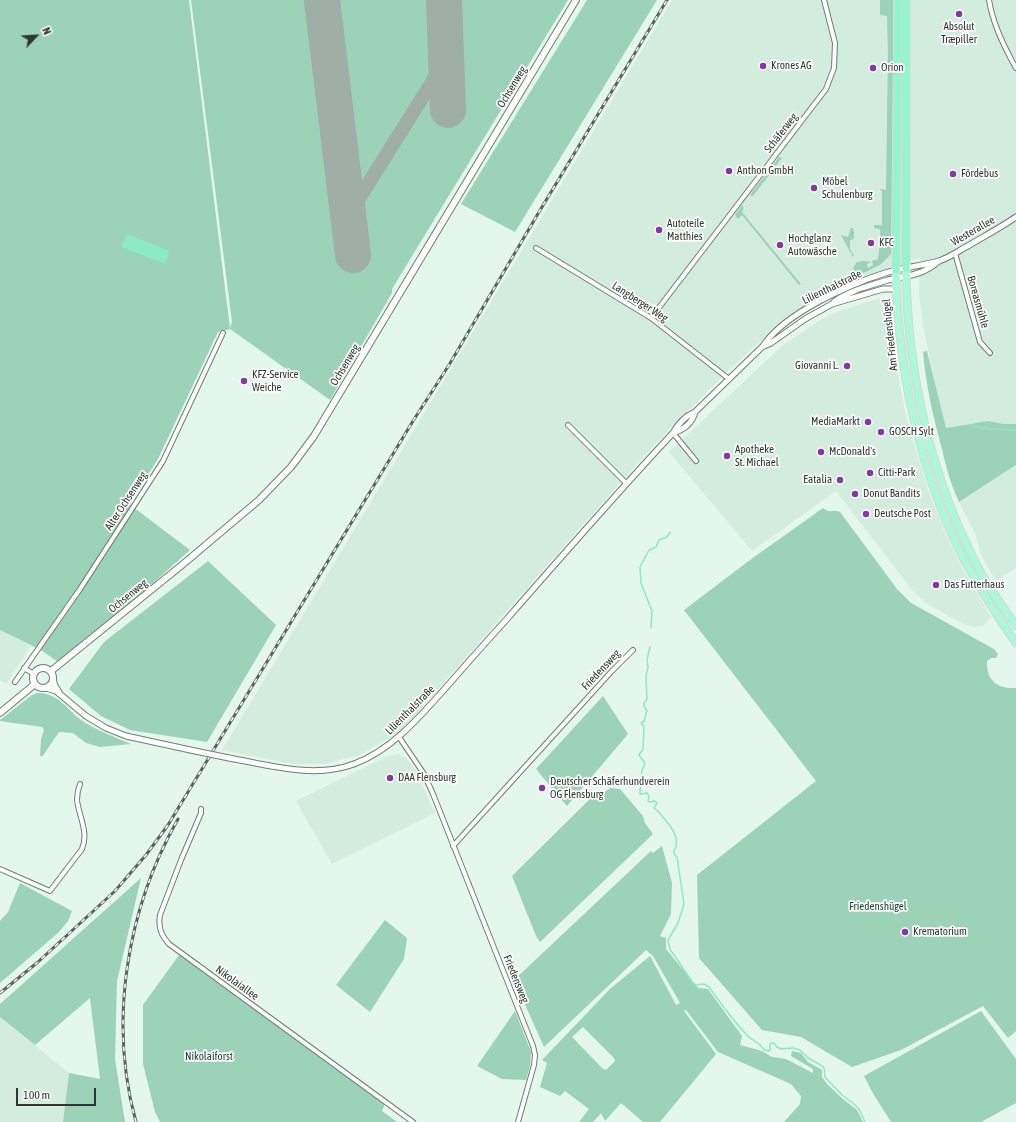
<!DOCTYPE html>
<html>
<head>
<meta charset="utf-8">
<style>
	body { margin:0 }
	#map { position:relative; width:1016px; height:1122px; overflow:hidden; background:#e4f7ed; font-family:"Asap Condensed",sans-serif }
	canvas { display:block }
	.north { position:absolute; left:16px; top:16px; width:40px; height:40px; -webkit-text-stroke:3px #fff; paint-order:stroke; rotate:65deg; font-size:11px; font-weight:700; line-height:16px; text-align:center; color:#2e3532 }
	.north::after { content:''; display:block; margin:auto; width:14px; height:18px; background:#2e3532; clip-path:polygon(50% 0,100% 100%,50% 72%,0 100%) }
	.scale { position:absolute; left:16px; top:1088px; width:80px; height:18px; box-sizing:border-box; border:2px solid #2e3532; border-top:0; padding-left:5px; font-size:12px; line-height:14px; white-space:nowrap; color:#2e3532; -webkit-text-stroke:3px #fff; paint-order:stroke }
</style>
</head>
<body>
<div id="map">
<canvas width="1016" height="1122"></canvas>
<div class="north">N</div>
<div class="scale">100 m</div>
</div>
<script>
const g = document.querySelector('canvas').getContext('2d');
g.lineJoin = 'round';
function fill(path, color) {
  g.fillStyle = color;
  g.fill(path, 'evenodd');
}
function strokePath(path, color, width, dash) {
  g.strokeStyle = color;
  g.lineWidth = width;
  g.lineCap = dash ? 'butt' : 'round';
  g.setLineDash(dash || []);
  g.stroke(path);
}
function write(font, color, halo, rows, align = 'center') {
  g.font = font + ' "Asap Condensed",sans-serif';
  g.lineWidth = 3.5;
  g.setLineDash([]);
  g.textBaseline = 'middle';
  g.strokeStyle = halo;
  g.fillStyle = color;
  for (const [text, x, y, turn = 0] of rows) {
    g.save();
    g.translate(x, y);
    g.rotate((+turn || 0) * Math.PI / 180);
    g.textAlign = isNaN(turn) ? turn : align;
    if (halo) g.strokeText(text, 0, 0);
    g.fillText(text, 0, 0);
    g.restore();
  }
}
fill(new Path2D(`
	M672 0H1016V424H1004L988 421 946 428 938 398 923 325 919 296 920 258 892 266 814 300 776 327 728 371 658 441 588 519 401 731 360 755 324 764H292L222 750Z
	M880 298 889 328 907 421 928 490 945 533 966 575 991 617 984 625 976 627 967 626 929 605 913 591 836 491 752 551 669 452 783 345 820 320 836 312Z
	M1016 465V568L996 581 981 555 975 533 959 502Z
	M0 630 31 646 6 684 0 680Z
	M398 754 406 758 415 769 435 813 332 864 296 801 387 756Z
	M0 1017 69 1073 63 1122H0Z`), '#d2ecde');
fill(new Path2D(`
	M0 0H189L230 328 232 322 191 0H568L392 289V293L330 400 230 329 218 332 158 459 129 504 190 550 132 602 58 662 41 650 0 630Z
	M587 0H657L515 232 461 204Z
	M880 0H893V59L891 254 880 265 857 276 853 268 857 262 863 261 871 262 867 264 868 268 873 265 872 261 878 259C879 254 881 232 880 229L874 228V225H882V191L880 190 881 189 886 190 888 53 887 16 880 15Z
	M779 157 782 158 753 196 750 195Z
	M742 205 744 208 742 212 801 284 799 285 742 215 738 219 735 215Z
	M851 228H853V231H854V239L850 240V249L851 250 852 254H854L853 257 841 235 848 237Z
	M843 279 848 281 818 295 817 294 818 291Z
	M927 351 946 428 988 421 1004 424H1016V465L959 502C951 485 946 467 942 449 933 416 926 386 923 352Z
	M823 508C829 514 834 509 840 512L897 589 911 603 994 649 998 654 996 658H991L987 661C986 681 998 689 1016 688V1031L1008 1038 983 1006 901 1050 852 1067 801 1037 762 1030 699 958 697 875 816 781 684 610 750 560Z
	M208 561 276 625 207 742 130 730 101 716 69 689 104 642Z
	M38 693C61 694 66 710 84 722 98 731 115 737 131 744L100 747 86 743 73 733 59 732 42 757 40 755 41 739 44 730 42 727 0 721V720L32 695Z
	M603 696 628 734 567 806 536 769Z
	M611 788 620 789 643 816 645 823 653 834 540 942 536 936 512 876 599 790 603 793Z
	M662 846 672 883 671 914 660 936 666 938V949L698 988 708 989 742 1036 740 1045 762 1051 772 1057 786 1059 813 1073V1069L791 1056 792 1051 801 1053 808 1062 822 1070V1077L827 1084 843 1099 857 1110 863 1122H784L800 1104 801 1096 791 1084 718 1052 686 1010 684 1011 716 1054 660 1122H643L621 1103 605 1121 601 1113 593 1122H579L589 1109 565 1091 560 1096 540 1087 547 1063 542 1060 610 989 650 956 676 1005 680 1003 653 956 646 950 544 1047 514 980 651 851 653 853ZM583 1027 614 1058 615 1061 606 1070 603 1069 572 1037Z
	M141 878 117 981 115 1059 125 1122H63L69 1073 100 1079 90 998 35 1045 0 1017V1004Z
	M20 883 72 911 68 921 59 932 0 983V921L8 912Z
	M385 920 407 938 404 959 370 1012 336 985Z
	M179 955 385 1104 382 1111 397 1122H160L155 1112 143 1064V1005Z
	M515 1011 531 1052 530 1066 526 1080 502 1079 477 1066Z
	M981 1011 1016 1059V1103L981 1122H891L874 1095 864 1076Z`), '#9bd2b8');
fill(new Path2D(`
	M127 234 170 251 165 264 121 247Z`), '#8beac0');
strokePath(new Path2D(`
	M972 426 990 429 1016 430
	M651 628 652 611 641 583 640 567 649 550 656 547 659 540 667 537 670 532
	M650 647 647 660 648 667 646 676 647 699 644 703V707L647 710 644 722H642L641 723 644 727 643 749 639 755 645 763 642 770 640 792V794L647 793 649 796 648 801 649 802 655 801 657 803 654 808 658 811C666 821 683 837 674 851V854L677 857 684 904 678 923 668 940 670 949 693 983 696 985 704 984 709 987C721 1004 733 1021 748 1036 754 1043 757 1039 764 1050L768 1051 770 1050V1044L771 1043H774L777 1047 781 1049 793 1048 800 1050 808 1058 821 1065 824 1068 825 1077 842 1095 854 1104 859 1109 865 1122`), '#8beac0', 1.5);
strokePath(new Path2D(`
	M348 216 446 60`), '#9faea6', 14);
strokePath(new Path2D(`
	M322 0 353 255
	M444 0 448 110`), '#9faea6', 36);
const minor = new Path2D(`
	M989 0C993 25 1004 47 1016 68
	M536 248 651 318 729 379
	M955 253 980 342 990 353
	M651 318 826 89 834 68 835 43 824 0
	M568 425 626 483
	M673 433 696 461
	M24 668 34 674
	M15 682 80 589 163 461 223 333
	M399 737 424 774 433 794 533 1046 535 1055 534 1065 518 1122
	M201 809V813L181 860 160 915C158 927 161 935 169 944L413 1122
	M453 846 611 672 633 650
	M0 869 50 891 82 849C89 832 79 817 77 800 77 794 78 789 80 784`);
const tertiary = new Path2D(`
	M834 302C841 296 850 293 859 289 868 286 878 283 888 280 909 275 921 276 939 261
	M764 346 771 343 805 319 832 304 883 289H892L897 291
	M673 433C684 429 692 424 695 412
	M53 679 55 686 59 692
	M46 688 56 691 86 716 106 728 126 736 195 751
	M229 758C269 765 314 779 354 764 394 749 422 714 450 683 468 662 487 641 506 620 561 557 616 494 673 433 678 424 686 416 695 412L763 346C785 313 848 285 885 273 903 267 921 266 939 261 948 258 957 252 966 247 983 237 1000 228 1016 217`);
const secondary = new Path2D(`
	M33 678a10 10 0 1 1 20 0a10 10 0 1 1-20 0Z
	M51 671 182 565 259 500 291 467 314 436 576 0
	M0 713 35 684`);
const primary = new Path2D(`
	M906 268C907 374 931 480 981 573 991 591 1004 609 1016 626
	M896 270C897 353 913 439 944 516 962 561 988 603 1016 643`);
const trunk = new Path2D(`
	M906 268V0
	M896 270 898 0`);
strokePath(minor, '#6d7e75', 6);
strokePath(tertiary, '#6d7e75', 7);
strokePath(secondary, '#6d7e75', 8);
strokePath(primary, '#d5d7d6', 9);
strokePath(trunk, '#d5d7d6', 9);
strokePath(minor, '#fff', 4);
strokePath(tertiary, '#fff', 5);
strokePath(secondary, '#fff', 6);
strokePath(primary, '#adf8d9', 7);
strokePath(trunk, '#92f6cc', 7);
const rail = new Path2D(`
	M0 993 38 962 115 891 146 855 168 825 413 421 449 365 539 212 667 0
	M136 1122C108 1021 127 909 178 819`);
strokePath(rail, '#5a645f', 3);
strokePath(rail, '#fff', 1.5, [4.5]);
const tertiaryBridge = new Path2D(`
	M195 751 229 758`);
strokePath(tertiaryBridge, '#6d7e75', 7, []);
strokePath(tertiaryBridge, '#fff', 5);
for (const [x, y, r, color] of [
	[959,14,4,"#8637a7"],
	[763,66,4,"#8637a7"],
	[873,68,4,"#8637a7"],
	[729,171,4,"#8637a7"],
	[953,174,4,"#8637a7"],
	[814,188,4,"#8637a7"],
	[659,230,4,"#8637a7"],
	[871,243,4,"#8637a7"],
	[780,245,4,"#8637a7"],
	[847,366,4,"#8637a7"],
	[244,381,4,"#8637a7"],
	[868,422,4,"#8637a7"],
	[881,432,4,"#8637a7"],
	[821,452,4,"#8637a7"],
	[727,456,4,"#8637a7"],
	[870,473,4,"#8637a7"],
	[840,480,4,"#8637a7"],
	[855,494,4,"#8637a7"],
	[866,514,4,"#8637a7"],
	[936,585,4,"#8637a7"],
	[390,778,4,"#8637a7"],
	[542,788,4,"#8637a7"],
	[905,932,4,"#8637a7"]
]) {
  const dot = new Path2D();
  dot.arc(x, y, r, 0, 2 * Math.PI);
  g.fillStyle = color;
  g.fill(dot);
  strokePath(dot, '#fff', 1.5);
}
write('11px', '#2e3532', '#fff', [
	["Absolut",959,27,"center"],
	["Træpiller",959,40,"center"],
	["Krones AG",771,66],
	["Orion",881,68],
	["Anthon GmbH",737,171],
	["Fördebus",961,174],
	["Möbel",822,182],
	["Schulenburg",822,195],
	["Autoteile",667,224],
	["Matthies",667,237],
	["Hochglanz",788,239],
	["Autowäsche",788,252],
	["KFC",879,243],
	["Giovanni L.",839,366,"right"],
	["KFZ-Service",252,375],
	["Weiche",252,388],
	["MediaMarkt",860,422,"right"],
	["GOSCH Sylt",889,432],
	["Apotheke",735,450],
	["St. Michael",735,463],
	["McDonald's",829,452],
	["Citti-Park",878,473],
	["Eatalia",832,480,"right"],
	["Donut Bandits",863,494],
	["Deutsche Post",874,514],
	["Das Futterhaus",944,585],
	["DAA Flensburg",398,778],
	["Deutscher Schäferhundverein",550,782],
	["OG Flensburg",550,795],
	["Krematorium",913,932]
], 'left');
write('11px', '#2e3532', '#fff', [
	["Ochsenweg",512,87,-59],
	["Schäferweg",781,133,-52],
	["Westerallee",973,231,-30],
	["Lilienthalstraße",832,287,-26],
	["Langberger Weg",640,302,33],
	["Boreasmühle",978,302,74],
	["Am Friedenshügel",890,335,-96],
	["Ochsenweg",345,365,-59],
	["Alter Ochsenweg",126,501,-57],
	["Ochsenweg",128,596,-39],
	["Friedensweg",601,670,-47],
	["Lilienthalstraße",410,710,-45],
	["Friedensweg",516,979,68],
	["Nikolaiallee",237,983,36]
]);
write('11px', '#194332', '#fff', [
	["Friedenshügel",878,907],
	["Nikolaiforst",209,1057]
]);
</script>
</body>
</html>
